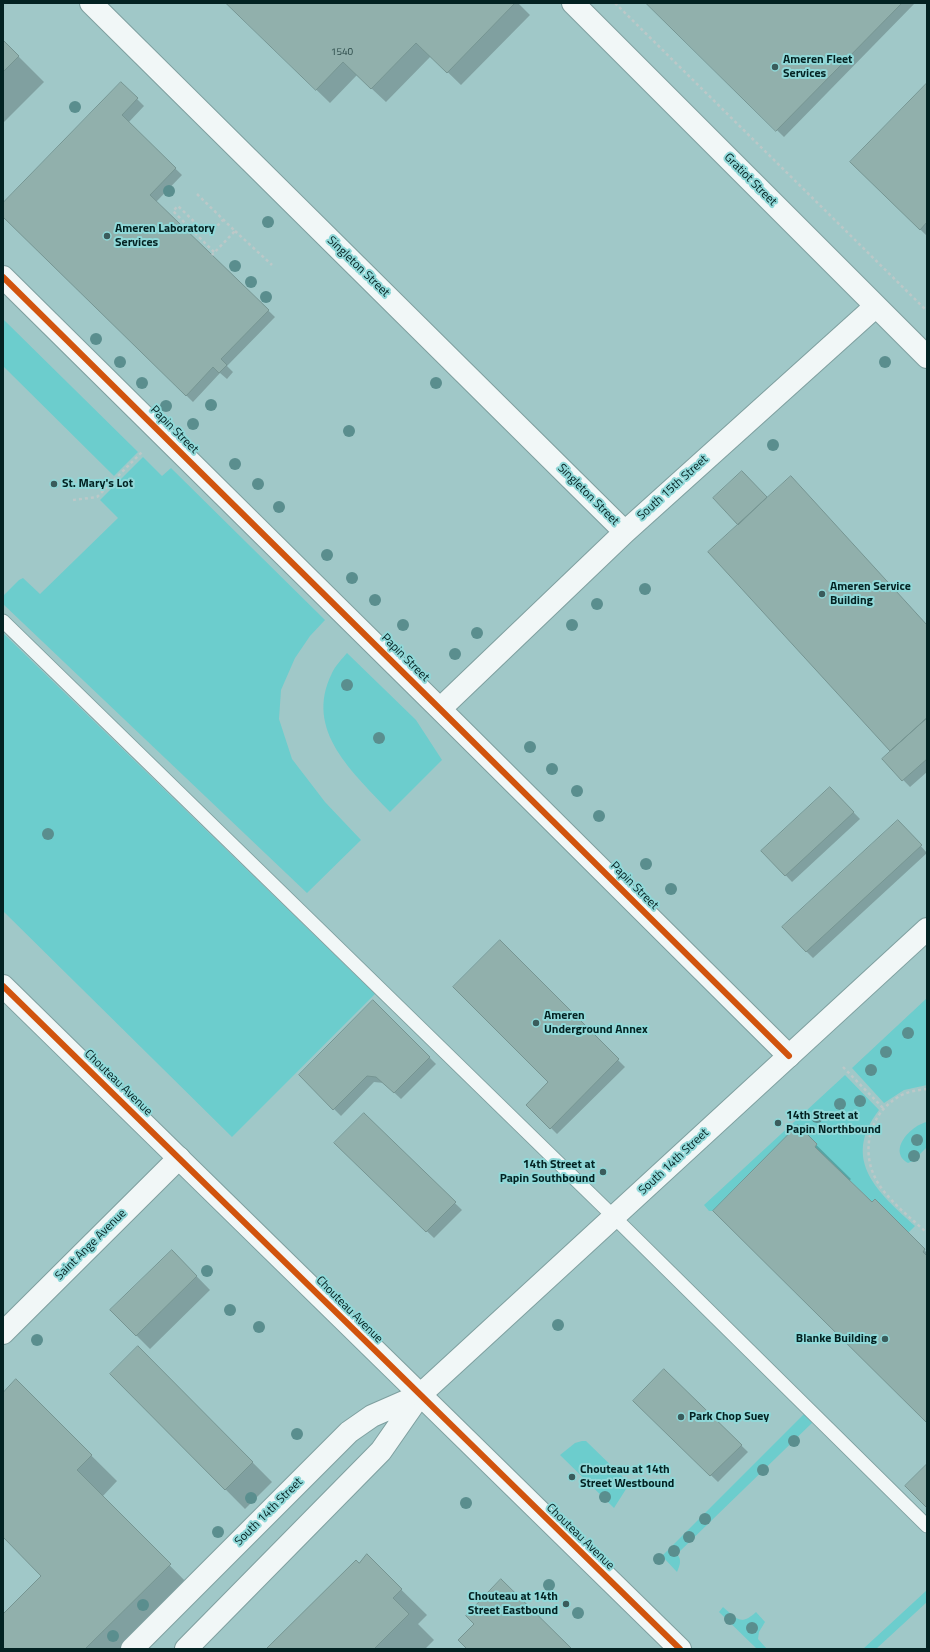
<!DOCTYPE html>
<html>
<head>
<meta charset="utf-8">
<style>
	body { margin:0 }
	#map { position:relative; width:930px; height:1652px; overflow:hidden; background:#a0c8c8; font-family:"Titillium Web",sans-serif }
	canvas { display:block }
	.frame { position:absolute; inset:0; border:4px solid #032222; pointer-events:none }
</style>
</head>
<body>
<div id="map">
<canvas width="930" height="1652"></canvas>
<div class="frame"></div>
</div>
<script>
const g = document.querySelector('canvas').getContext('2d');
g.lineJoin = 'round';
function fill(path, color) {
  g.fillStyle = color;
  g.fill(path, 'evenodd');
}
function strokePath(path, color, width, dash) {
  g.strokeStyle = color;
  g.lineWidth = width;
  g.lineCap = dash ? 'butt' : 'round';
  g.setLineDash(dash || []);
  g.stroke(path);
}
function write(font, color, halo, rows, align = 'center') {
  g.font = font + ' "Titillium Web",sans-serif';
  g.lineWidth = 4;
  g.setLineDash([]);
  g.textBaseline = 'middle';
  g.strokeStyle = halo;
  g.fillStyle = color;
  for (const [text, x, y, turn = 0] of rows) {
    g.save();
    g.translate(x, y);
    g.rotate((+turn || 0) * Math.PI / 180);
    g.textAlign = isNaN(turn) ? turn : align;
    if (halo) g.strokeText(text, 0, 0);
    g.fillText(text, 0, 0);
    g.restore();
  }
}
fill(new Path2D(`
	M3 319 138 452 114 476 3 366Z
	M143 457 162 476 171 468 325 620 310 636 295 658 281 690 279 719 292 759 325 802 361 840 307 893 3 604V596L19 580 23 578 40 594 118 518 100 500Z
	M3 633 375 994 232 1137 3 911Z
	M347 653 416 720 442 760 390 812C354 773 303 731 332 673 335 666 342 659 347 653Z
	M927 998V1085L904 1090 884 1103 852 1068Z
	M845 1075 879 1110C840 1161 879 1193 915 1226L908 1233 872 1202 815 1147 817 1144 798 1125 713 1211H709L704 1205Z
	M927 1122V1147L913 1161 908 1163C887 1151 911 1125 927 1122Z
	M804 1414 813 1422 677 1554C682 1560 680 1565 677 1572L662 1556Z
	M582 1441H586L627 1481 628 1486 614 1508 560 1455 575 1443Z
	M927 1590V1602L876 1649H863Z
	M723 1607C737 1619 741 1626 756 1612L765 1622 759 1632 758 1639 767 1649H757L719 1612Z`), '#6ccdcd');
fill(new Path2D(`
	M227 3H518L530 15 461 85 431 56 386 102 357 75 330 103Z
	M647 3H915L784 137Z
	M3 41 44 82 3 123Z
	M121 83 144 106 128 123 182 175 156 202 275 317 227 366 233 372 227 379 220 373 193 402 3 215V204Z
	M927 84V236L851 162Z
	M749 479 767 499 927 626V772L910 787 883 759 892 751 709 552 739 525Z
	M830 788 860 819 792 882 763 851Z
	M905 828 927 853 813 958 806 951Z
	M500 942 625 1067 557 1134 528 1105 550 1082Z
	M373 1001 436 1064 401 1099 384 1083 374 1082 341 1116 300 1075Z
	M364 1114 462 1210 434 1238 335 1143Z
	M798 1127 851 1179 849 1181 872 1203 875 1201 927 1253V1422Z
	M172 1251 210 1290 150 1349 111 1310Z
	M138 1347 272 1482 245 1509 111 1374Z
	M664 1370 748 1452 718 1482 634 1401Z
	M16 1381 117 1481 102 1497 195 1591 137 1649H3V1615L43 1576 3 1536V1394Z
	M367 1556 427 1615 418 1624 434 1640 425 1649H268Z`), '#0003');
const building = new Path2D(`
	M226 3H515L447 73 416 43 371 89 343 62 316 90Z
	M646 3H902L776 131Z
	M3 40 19 56 3 72Z
	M121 82 138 98 122 115 176 168 150 195 269 310 221 359 227 365 219 373 213 367 186 396 3 217V203Z
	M927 83V222L920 230 850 162Z
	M742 471 767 497 738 525 713 498Z
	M791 476 927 625V718L890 751 708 552Z
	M927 718V759L902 781 882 759Z
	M830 787 854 812 785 876 761 851Z
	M898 820 922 845 806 952 782 927Z
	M500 940 619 1059 550 1129 526 1105 548 1082 453 987Z
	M373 1000 430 1057 394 1093 376 1077 367 1076 333 1110 299 1075Z
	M364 1113 456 1202 426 1232 334 1143Z
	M798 1125 817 1144 815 1147 872 1202 875 1199 925 1249 923 1252 927 1256V1423L713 1211Z
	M172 1250 197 1276 136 1336 110 1310Z
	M138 1346 253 1462 225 1490 110 1374Z
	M664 1369 742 1445 710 1476 633 1401Z
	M16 1379 92 1455 77 1470 171 1564 85 1649H3V1614L41 1576 3 1537V1393Z
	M927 1464V1508L905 1486Z
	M367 1554 402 1589 393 1598 409 1614 374 1649H266L356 1560 359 1563Z
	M501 1579 572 1649H467L458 1640 474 1624 466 1616Z`);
fill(building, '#91b0ac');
strokePath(building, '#769592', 1);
const service = new Path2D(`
	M3 621 614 1217 927 1526`);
const minor = new Path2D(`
	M91 3 625 532
	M573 3 927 357
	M3 277 440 709 789 1056
	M440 709 625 532 876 306
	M3 1333 179 1158
	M132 1649 349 1432 372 1416 420 1395
	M186 1649 381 1451 420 1395`);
const secondary = new Path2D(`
	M3 986 680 1649
	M420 1395 927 929`);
strokePath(service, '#7e9f9f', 15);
strokePath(minor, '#7e9f9f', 24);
strokePath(secondary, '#7e9f9f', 24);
strokePath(new Path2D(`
	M615 3 927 311
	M197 194 235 231 212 255
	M235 231 272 265
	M214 252 173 211 178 206 208 235 223 220
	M73 500 97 497 142 452
	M843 1067 884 1109
	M927 1089C917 1090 906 1092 898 1097 868 1115 860 1154 878 1183 890 1202 911 1218 927 1233`), '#bcc8c8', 2.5, [3, 3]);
strokePath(service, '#f1f7f7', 13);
strokePath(minor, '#f1f7f7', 22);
strokePath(secondary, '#f1f7f7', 22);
strokePath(new Path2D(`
	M3 277 440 709 789 1056
	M3 986 680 1649`), '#d1540e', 6);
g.fillStyle = '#5a8e8e';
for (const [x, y] of [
	[75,107],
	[169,191],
	[268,222],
	[235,266],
	[251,282],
	[266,297],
	[96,339],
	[120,362],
	[885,362],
	[142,383],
	[436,383],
	[211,405],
	[166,406],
	[193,424],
	[349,431],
	[773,445],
	[235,464],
	[258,484],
	[279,507],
	[327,555],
	[352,578],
	[645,589],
	[375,600],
	[597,604],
	[403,625],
	[572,625],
	[477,633],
	[455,654],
	[347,685],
	[379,738],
	[530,747],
	[552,769],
	[577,791],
	[599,816],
	[48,834],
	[646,864],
	[671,889],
	[908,1033],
	[886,1052],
	[871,1070],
	[860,1101],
	[840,1104],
	[817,1117],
	[917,1140],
	[914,1156],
	[207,1271],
	[230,1310],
	[558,1325],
	[259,1327],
	[37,1340],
	[297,1434],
	[794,1441],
	[763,1470],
	[605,1497],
	[251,1498],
	[466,1503],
	[705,1519],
	[218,1532],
	[689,1537],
	[674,1551],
	[659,1559],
	[549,1585],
	[143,1605],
	[578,1613],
	[730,1619],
	[752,1628],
	[113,1636]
]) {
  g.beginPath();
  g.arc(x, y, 6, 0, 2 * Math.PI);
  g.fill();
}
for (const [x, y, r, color] of [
	[775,67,4,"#3a5c5c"],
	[107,236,4,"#3a5c5c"],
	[54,484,4,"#3a5c5c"],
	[822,594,4,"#3a5c5c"],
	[536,1023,4,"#3a5c5c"],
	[778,1123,4,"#3a5c5c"],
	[603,1172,4,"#3a5c5c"],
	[885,1339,4,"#3a5c5c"],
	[681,1417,4,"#3a5c5c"],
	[572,1477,4,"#3a5c5c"],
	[566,1604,4,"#3a5c5c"]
]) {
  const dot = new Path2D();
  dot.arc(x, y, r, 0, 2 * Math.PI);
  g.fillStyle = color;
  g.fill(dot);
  strokePath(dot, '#90d8d8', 1.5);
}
write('10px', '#294847', null, [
	["1540",342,53]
]);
write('bold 12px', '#032222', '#90d8d8', [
	["Ameren Fleet",783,60],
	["Services",783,74],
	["Ameren Laboratory",115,229],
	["Services",115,243],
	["St. Mary's Lot",62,484],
	["Ameren Service",830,587],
	["Building",830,601],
	["Ameren",544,1016],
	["Underground Annex",544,1030],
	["14th Street at",786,1116],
	["Papin Northbound",786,1130],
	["14th Street at",595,1165,"right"],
	["Papin Southbound",595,1179,"right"],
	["Blanke Building",877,1339,"right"],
	["Park Chop Suey",689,1417],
	["Chouteau at 14th",580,1470],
	["Street Westbound",580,1484],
	["Chouteau at 14th",558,1597,"right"],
	["Street Eastbound",558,1611,"right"]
], 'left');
write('12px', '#032222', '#90d8d8', [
	["Gratiot Street",750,180,45],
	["Singleton Street",358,267,44],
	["Papin Street",174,430,45],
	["South 15th Street",673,488,-42],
	["Singleton Street",588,495,45],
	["Papin Street",405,658,45],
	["Papin Street",634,886,45],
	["Chouteau Avenue",118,1083,44],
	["South 14th Street",674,1162,-43],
	["Saint Ange Avenue",91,1245,-45],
	["Chouteau Avenue",349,1310,45],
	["South 14th Street",269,1512,-45],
	["Chouteau Avenue",580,1537,44]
]);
</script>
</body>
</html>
